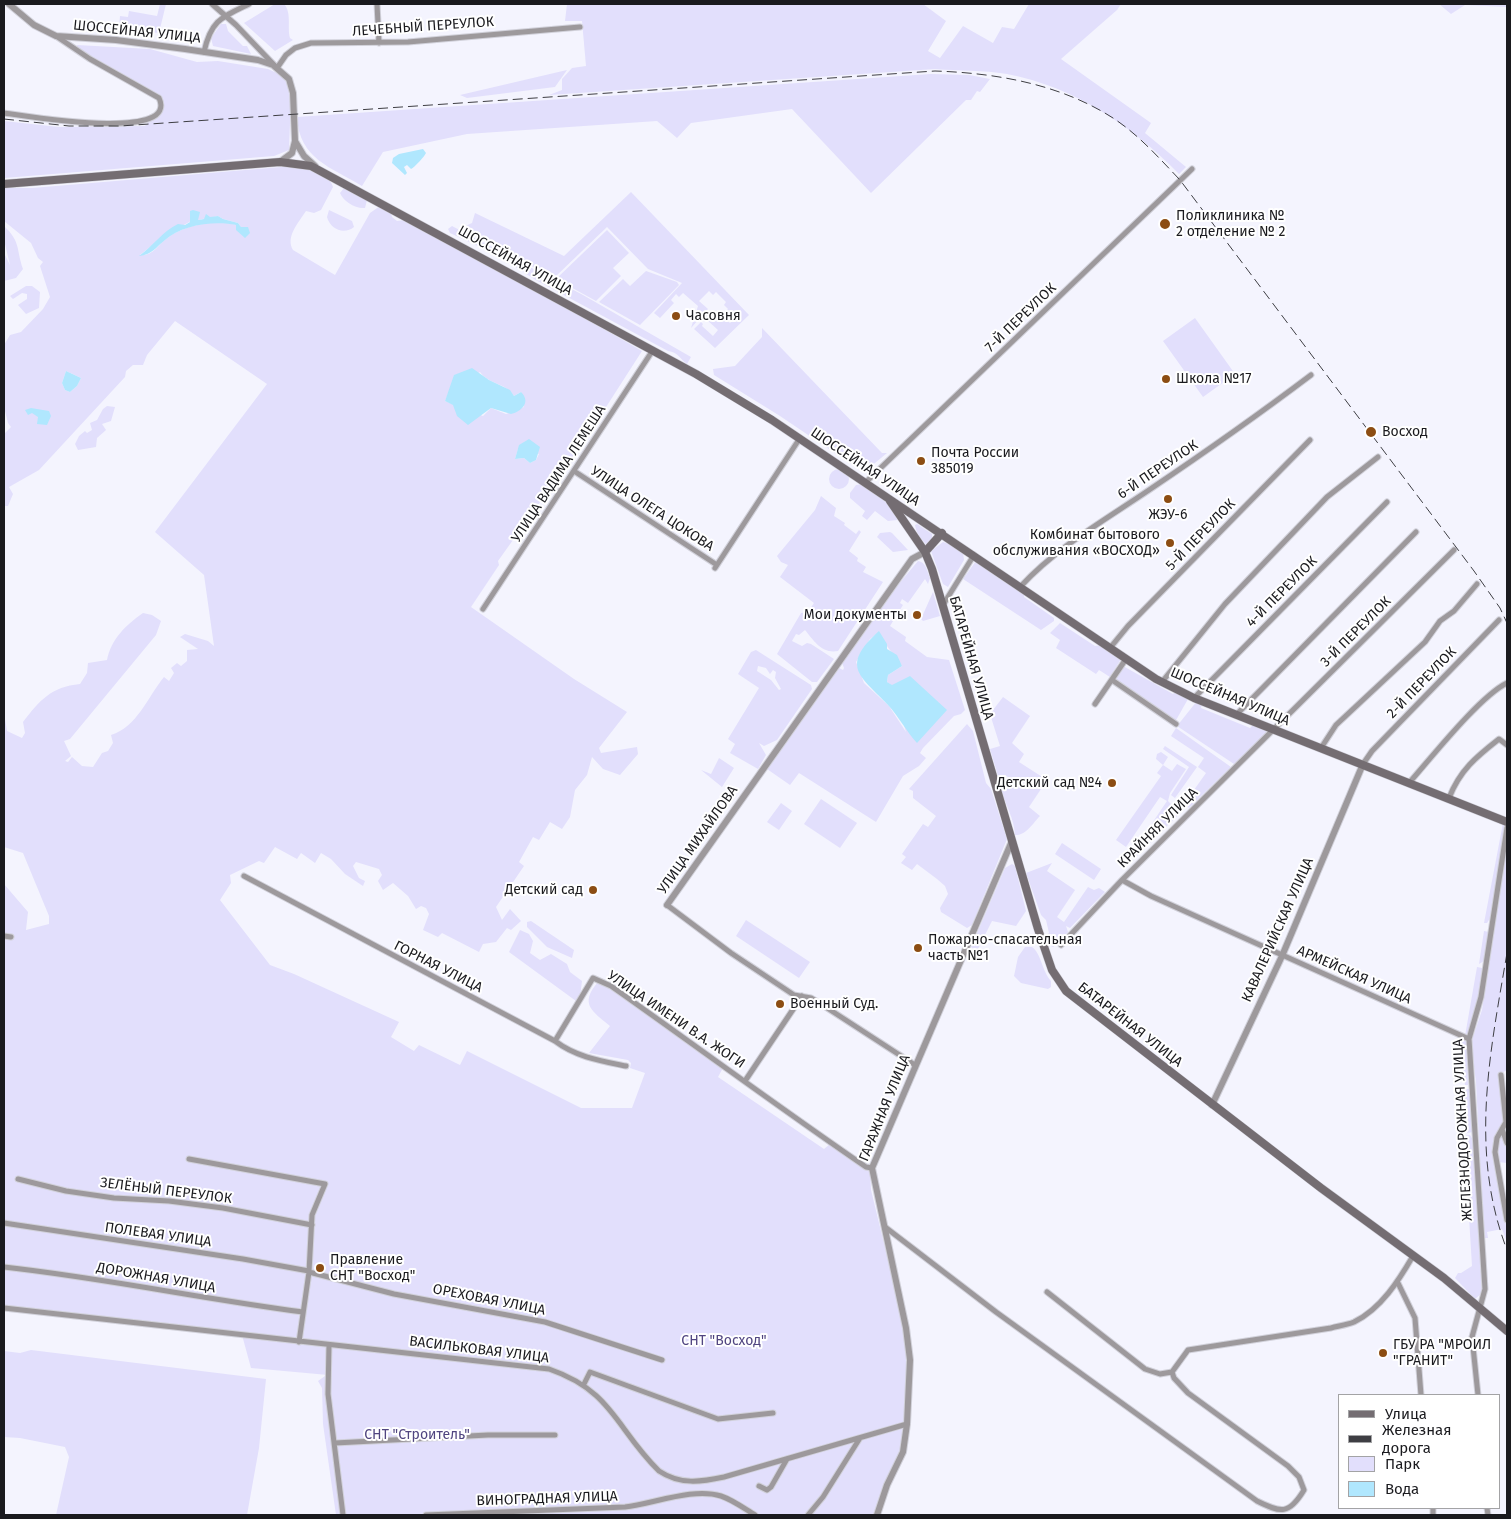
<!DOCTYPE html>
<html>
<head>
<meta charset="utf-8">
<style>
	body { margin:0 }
	#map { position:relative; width:1511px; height:1519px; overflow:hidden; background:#f4f4fe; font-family:"Fira Sans",sans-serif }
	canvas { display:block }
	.frame { position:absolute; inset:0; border:5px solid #1a1a1e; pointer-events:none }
	.legend { position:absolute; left:1338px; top:1394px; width:162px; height:115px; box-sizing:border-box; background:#fff; border:1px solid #a3a3a5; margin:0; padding:6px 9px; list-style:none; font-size:15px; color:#1a1a1e }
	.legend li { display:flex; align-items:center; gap:10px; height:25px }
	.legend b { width:25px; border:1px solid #a3a3a5 }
</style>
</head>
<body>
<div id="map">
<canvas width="1511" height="1519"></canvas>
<div class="frame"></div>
<ul class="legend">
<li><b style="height:6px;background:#746d72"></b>Улица</li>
<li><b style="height:6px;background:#3e3e43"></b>Железная дорога</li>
<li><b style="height:14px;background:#e2dffc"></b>Парк</li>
<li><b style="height:14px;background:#b0e7fe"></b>Вода</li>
</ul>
</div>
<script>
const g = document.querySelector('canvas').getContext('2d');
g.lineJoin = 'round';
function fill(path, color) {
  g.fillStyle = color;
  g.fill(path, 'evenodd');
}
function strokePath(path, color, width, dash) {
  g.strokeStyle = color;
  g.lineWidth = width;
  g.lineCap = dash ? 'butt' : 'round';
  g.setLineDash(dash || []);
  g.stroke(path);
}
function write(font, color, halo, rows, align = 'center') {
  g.font = font + ' "Fira Sans",sans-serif';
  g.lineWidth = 4;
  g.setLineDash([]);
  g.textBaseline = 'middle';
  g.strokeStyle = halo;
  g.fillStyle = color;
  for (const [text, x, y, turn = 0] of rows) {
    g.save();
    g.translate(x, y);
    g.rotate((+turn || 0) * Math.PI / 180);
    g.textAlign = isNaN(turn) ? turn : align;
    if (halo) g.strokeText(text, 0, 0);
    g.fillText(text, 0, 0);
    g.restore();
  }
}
fill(new Path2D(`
	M160 4H166L159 33 119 28 120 16 128 17 129 11 157 16Z
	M275 4H284C292 13 287 27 290 38L293 40 275 51 244 23Z
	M567 4H923L946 21 928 51 940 58 963 26 993 43 1002 27 1014 29 1029 4H1121L1117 10 1061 59 1151 123 1145 133 1186 167 1179 174C1132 126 1075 87 1007 74 983 70 960 71 935 69L549 95 562 90V79L572 68 586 66 582 21H565Z
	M1439 4H1507V7L1465 5 1451 14Z
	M221 24H226L228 31 243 46H247L251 54 213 46 211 38Z
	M77 45 150 49 197 62 218 61 268 69 279 74 287 82 291 96 289 150 274 156 4 178V121L59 127 145 126 161 108V97L78 50Z
	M567 70 555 87 467 98 460 95Z
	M931 74 969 75 990 79 980 92 977 91 971 100H966L871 193 792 109 691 123 677 138 657 121 467 134 383 152 362 186C331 167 299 159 297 117Z
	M293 166C307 169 329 171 333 187L321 210 314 213 306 211C299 222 285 237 293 250L335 275 370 213 380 206 391 213 392 217 397 221 404 220C483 264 564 305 642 351L590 432 498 561 499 565 471 607 574 679 627 712 599 748 601 753 637 747 638 754 620 775 603 769 592 757 587 775 575 790 570 817 562 829 550 822 539 840 533 837 519 862 524 866 496 907 502 920 510 909 521 921 511 930 507 928 496 942 483 944 479 952 442 933 438 937 423 930 429 914 426 908 421 906 416 909 408 896 393 883 383 890 378 881 382 875 379 869 356 862 353 866 359 878 365 881 363 886 345 874 331 859 321 853 315 863 301 853 297 859 275 847 264 863 259 861 230 875 231 883 220 900 270 965 294 974 399 1022 391 1037 414 1051 419 1045 460 1065 467 1051 581 1108H632L645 1073 630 1068 631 1063 628 1060 589 1053 610 1026C592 1011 579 1004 598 982L613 990 724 1066 718 1077 824 1149 830 1144 870 1172 871 1190 888 1260 891 1261 910 1360 905 1437 877 1515H343L328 1375 251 1368 242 1335 4 1308V884L28 912 26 930 49 924V916L23 853 4 847V713L7 731 22 738 25 733 23 722C40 700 51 687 80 684L87 673 88 663 107 660C111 639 126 625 143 613L152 615 161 621 156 635 70 739 64 741 71 756 65 761 68 762 72 757 82 766 93 767 102 753 108 751 113 743 111 735C137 727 147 698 164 677L169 681 174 673 171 668 177 663 181 666 187 661V650L198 649 180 637 185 634 208 641 214 646 204 575 155 532 267 384 175 321 147 355 143 365H133L126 371 125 377 39 470 9 487 13 494 8 506H4V434L11 427 8 423 5 411 4 413V345L10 335 21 332 43 309 50 297 40 266 43 262 38 258 31 243 4 221V188H32ZM198 215V220L218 216 223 219 238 223 241 227C220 217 183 225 166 239 157 246 153 256 140 255L162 237 191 221 192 216ZM66 371 81 378 77 386 70 392 65 390 62 383ZM480 372C488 384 506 383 514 396L521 392 524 407 506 414 491 408 483 416 445 401 448 394ZM518 449 539 454 536 460 530 463 524 458 515 459Z
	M344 188 367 200 365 208C355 209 343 201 340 193Z
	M631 192 749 315 715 348 694 329 701 322 703 324 702 326 713 336 718 330 707 320 705 322 702 320 710 311 718 319 722 316 730 323 732 321 724 314 728 309 724 305 726 302 716 292 713 295 709 291 699 301 708 309 691 328 698 306 683 293 679 297 676 294 671 300 674 303 660 318 654 313 682 283 648 269 607 227 554 278 461 228 472 223 475 213 564 256Z
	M329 210 352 221 354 227C344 235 330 229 327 217Z
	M4 226C21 242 16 249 23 269L16 278 4 281V253L10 265 4 240Z
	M452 226 583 295 691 357 687 364C680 359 678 352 668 351L534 279 499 256 450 233 448 229Z
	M607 230 629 253 613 268 621 276 596 301 556 279Z
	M646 271 677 282 679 285 640 325 599 302 623 279 630 286Z
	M26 286H32L40 292 39 308 26 314 18 305 27 299V294L22 293 13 299 10 296Z
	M1195 318 1235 374 1203 397 1163 341Z
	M762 328 882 453H887L869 468H857L780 416 714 375 713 369 735 366 762 337Z
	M107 406 115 407 111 421 102 424 106 430 97 438 96 447 78 450 75 444 79 436 85 431 87 433 92 430 90 423 97 420 103 409Z
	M829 479a10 10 0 1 1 20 0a10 10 0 1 1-20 0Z
	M862 484C872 492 898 507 897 520L888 521 875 511 867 520 862 516 865 511 850 498V493L856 485Z
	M821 496 836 508 834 516 845 523 844 525 856 534 859 530 861 532 849 551 858 558 857 561 866 567 863 572 883 582 838 651C822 654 814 641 805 630L799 635 796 634 792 641 802 646 807 643 811 644 834 659 817 682H812L777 654 801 613 808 612 814 603 780 577 788 565 781 562 777 556 815 510Z
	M917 524 932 534V539L926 544C920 539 916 532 915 525Z
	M890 532 892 533 908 550 893 552 877 537 880 533Z
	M943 542 955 546 963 552 964 560 948 587 943 584 931 551Z
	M918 561C926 562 927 571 930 578L928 584 925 579 908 603 902 599 900 603 903 605 890 626 906 637 905 641 927 657 949 660 965 710 961 714 954 716 923 748 920 753 926 758 919 766 903 776 876 822 799 773 790 785 767 769 839 668 843 670 844 668 842 663 882 604ZM879 632C885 646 894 654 902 666L888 675 887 682 892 686 906 732 889 706 864 683 856 662 870 639Z
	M976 561 990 568 991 572 1003 581 1007 580 1024 591V597L1054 618V621L1041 630 963 579Z
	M933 592 940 616 923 621 921 619Z
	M1060 623 1095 646 1102 645 1121 659 1110 677 1099 670 1096 674 1056 648 1060 640 1050 633Z
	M756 650 811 685 812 689 777 740 764 746 759 743 766 755 758 769 730 753 735 744 728 739 759 688 738 674 751 652ZM758 666 766 668 770 674 773 670 776 672 775 678 781 689 779 690 771 680 757 671Z
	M1123 666 1173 694 1175 692 1188 699 1175 722 1114 679Z
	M1003 697 1030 716 1012 743 1024 754 1019 762 1047 780 1029 807 1040 816C1033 823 1026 836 1015 835 1014 818 1006 806 1001 790L1008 777 1005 775 999 779 990 749 1000 746 990 714Z
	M1197 701 1202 704 1201 708 1250 728 1253 725 1266 730V734L1234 764 1177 726Z
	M967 724 973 731 986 783 991 789 1007 839 972 925 967 928 941 912 940 908 948 894 945 886 937 879 917 864 912 870 901 863 906 857 902 854 923 824 928 827 936 816 913 798V791L909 789Z
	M1176 728 1231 767 1189 808 1184 804 1206 773 1198 767 1204 758 1171 736Z
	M1165 746 1197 767 1175 798 1171 795 1189 767 1163 749Z
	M1161 752 1168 757 1163 765 1172 771 1177 764 1186 769 1170 793 1168 801 1180 813 1137 856 1132 853 1167 801 1160 797 1126 847 1116 840 1161 776 1157 773 1163 765 1156 759 1157 754Z
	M719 758 734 768 722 787 701 770 711 774Z
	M821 799 857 823 840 848 804 824Z
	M781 803 792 811 779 830 767 822Z
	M1503 823 1505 827 1491 917 1487 923H1484Z
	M1507 837V1070L1500 1074 1504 1122 1494 1146 1507 1226V1242L1502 1229 1487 1232 1488 1238H1484L1476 1082 1471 1043 1482 1010Z
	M1062 843 1101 869 1094 880 1055 854Z
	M1052 863 1047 871 1075 890 1057 917 1064 922 1088 887 1094 890 1099 888 1105 892 1070 928 1066 926 1068 932 1053 947 1049 945 1046 936 1049 933 1046 920 1041 915 1026 873Z
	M1012 864 1015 866 1026 911 1016 926 992 921 977 951 971 947 1005 868Z
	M746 920 810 962 799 978 736 936Z
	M531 921 574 950 572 958 547 947 527 927V922Z
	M520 930 529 934 533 941 530 953 540 960 551 954 567 964 570 972 582 981 580 997 576 1001 509 952Z
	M1484 931 1489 932 1484 961 1479 964Z
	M1025 947H1032C1041 953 1042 971 1051 981V987L1048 989 1021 983 1014 976 1018 957Z
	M1477 967 1482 968C1480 983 1476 1027 1465 1036Z
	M1460 1038 1467 1042 1468 1085H1465Z
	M1463 1089H1470L1473 1132 1467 1133Z
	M1470 1135 1473 1140 1482 1293 1475 1299 1455 1278 1458 1273H1461L1472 1266 1464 1136Z
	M1502 1135 1507 1146V1163L1498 1162 1497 1148Z
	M31 1350 266 1379 259 1448 247 1515H56L69 1457 65 1447 20 1438 4 1437V1351L20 1353Z
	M325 1376 327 1377 342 1515H336L323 1424 322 1388 318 1381Z`), '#e2dffc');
fill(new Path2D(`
	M423 149 426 153C424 157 415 167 411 169L407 165 404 167 407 173 405 175 392 163 393 158 399 154Z
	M193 210 200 212 198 220 204 219 206 214 210 217 218 216 223 219 238 223 241 227H248L250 233 245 238 236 230V225C215 220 181 225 165 240 156 247 152 255 139 256 153 246 163 231 178 224L185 225 190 222V211Z
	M472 368 489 380 510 390 514 396 521 392C532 403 520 412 511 414L491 408 468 425 457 416 453 405 445 401 454 375Z
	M66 371 81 378 77 386 70 392 65 390 62 383Z
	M31 408 49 411 51 416 47 425 37 424 38 417 32 413 28 415 25 410Z
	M529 439 540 447 536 460 530 463 524 458 515 459 519 445Z
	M879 631 887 644V649L897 655 902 666 888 675 887 682 892 685 910 676 947 710 917 743C906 731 899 717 888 705 861 676 839 667 879 631Z`), '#b0e7fe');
const minor = new Path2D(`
	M212 4 236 25 277 68 286 55 295 48 311 43 408 42 580 27
	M377 4 379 43
	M204 52C211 20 222 17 249 4
	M4 113C21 115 180 143 159 98L90 59 56 36
	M574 471 717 565
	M866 482 1192 169
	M715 568 800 438
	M1021 586C1057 547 1105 520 1149 490 1204 453 1258 415 1311 375
	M943 605 974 555
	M483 609 653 350
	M1110 648 1128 626 1310 440
	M1112 680 1176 724
	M1162 682 1225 604 1327 497 1378 457
	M1194 698 1387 502
	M1095 704 1126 659
	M1236 715 1416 532
	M1321 748 1336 725 1425 642 1440 621 1454 611 1477 584
	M1363 764 1372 751 1499 620
	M1409 783C1431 758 1480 696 1507 683
	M1449 798C1460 770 1476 757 1499 739L1507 745
	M244 876 555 1041C576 1057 601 1061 626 1066
	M1122 880 1151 896 1469 1039
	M667 905 731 953 794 995 811 998 821 1004 915 1065
	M4 936 11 937
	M1061 945 1122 880 1454 550
	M555 1041 593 978 611 986C696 1046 780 1108 866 1167L872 1168
	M1501 1075 1506 1122 1497 1138 1495 1152 1507 1220
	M745 1081 802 996
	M1502 1129 1507 1143
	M189 1159 325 1184 312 1215 309 1272 299 1342
	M18 1179 66 1191 114 1198 169 1201 223 1208 312 1225
	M4 1223 243 1259 309 1271
	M885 1227 996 1312 1257 1501C1281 1513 1289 1515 1304 1490L1299 1477 1288 1466 1188 1393 1174 1378 1172 1372 1188 1350 1331 1328C1338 1326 1347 1325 1354 1322 1381 1309 1399 1280 1413 1256
	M4 1267C104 1278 203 1299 303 1312
	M309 1272 394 1294 545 1322 662 1360
	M1398 1283 1415 1318 1421 1395
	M1047 1292 1145 1369 1160 1374 1172 1372
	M4 1308 549 1369C613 1391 616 1429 659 1471 680 1485 701 1482 724 1477L907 1424
	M329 1345 328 1394 343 1515
	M584 1384 590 1372 718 1419 773 1413
	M1478 1395 1472 1337 1485 1289 1469 1039 1481 997 1507 828
	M335 1443 488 1435H555
	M759 1486 767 1490 771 1487 787 1459
	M1433 1508V1515
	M1487 1508 1488 1515
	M426 1515 625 1507C653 1504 693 1487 721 1496 733 1500 745 1509 755 1515
	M808 1515 823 1497 860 1438`);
const tertiary = new Path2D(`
	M9 4 34 25 56 36 116 40 185 49 258 60 273 65 289 79 293 93 295 141 304 156 315 166
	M280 162 292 153 295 141
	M667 905 912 559 925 552
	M1212 1105 1282 956 1363 764
	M877 1515 887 1485 903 1452 907 1424 910 1360 906 1328 872 1168 1012 841`);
const secondary = new Path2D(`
	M4 184 280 162 311 166 696 374 772 420 1156 679 1194 698 1507 822
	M890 501 925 552 932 569 1038 929 1052 970 1066 991 1321 1188 1444 1278 1507 1331
	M925 552 942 533`);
strokePath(minor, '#d1d1da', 7);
strokePath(tertiary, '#d1d1da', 8);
strokePath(secondary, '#d1d1da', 9);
strokePath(minor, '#9d999c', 5);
strokePath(tertiary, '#9d999c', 6);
strokePath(secondary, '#746d72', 8);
strokePath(new Path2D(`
	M4 119 69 126H120L935 71C996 73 1060 84 1113 118 1139 135 1159 158 1180 180L1474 571 1500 608 1507 623
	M1507 953C1490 1053 1469 1151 1507 1250`), '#3e3e43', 1, [10, 5]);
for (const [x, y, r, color] of [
	[1165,224,6,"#8c4d13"],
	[676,316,5,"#8c4d13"],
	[1166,379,5,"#8c4d13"],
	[1371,432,6,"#8c4d13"],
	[921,461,5,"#8c4d13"],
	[1168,499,5,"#8c4d13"],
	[1170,543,5,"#8c4d13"],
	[917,615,5,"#8c4d13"],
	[1112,783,5,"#8c4d13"],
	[593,890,5,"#8c4d13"],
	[918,948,5,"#8c4d13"],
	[780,1004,5,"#8c4d13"],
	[320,1268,5,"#8c4d13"],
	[1383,1353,5,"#8c4d13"]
]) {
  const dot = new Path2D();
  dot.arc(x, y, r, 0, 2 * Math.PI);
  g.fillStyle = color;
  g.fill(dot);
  strokePath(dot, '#fff', 2);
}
write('14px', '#1a1a1e', '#fff', [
	["ЛЕЧЕБНЫЙ ПЕРЕУЛОК",423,27,-4],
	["ШОССЕЙНАЯ УЛИЦА",137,32,6],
	["ШОССЕЙНАЯ УЛИЦА",515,261,29],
	["7-Й ПЕРЕУЛОК",1021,318,-44],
	["ШОССЕЙНАЯ УЛИЦА",865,467,34],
	["6-Й ПЕРЕУЛОК",1158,470,-34],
	["УЛИЦА ВАДИМА ЛЕМЕША",559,474,-57],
	["УЛИЦА ОЛЕГА ЦОКОВА",652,509,33],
	["5-Й ПЕРЕУЛОК",1201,535,-46],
	["4-Й ПЕРЕУЛОК",1282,592,-45],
	["3-Й ПЕРЕУЛОК",1356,632,-45],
	["БАТАРЕЙНАЯ УЛИЦА",971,658,74],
	["2-Й ПЕРЕУЛОК",1422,683,-46],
	["ШОССЕЙНАЯ УЛИЦА",1230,697,23],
	["КРАЙНЯЯ УЛИЦА",1158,828,-45],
	["УЛИЦА МИХАЙЛОВА",698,840,-55],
	["КАВАЛЕРИЙСКАЯ УЛИЦА",1278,930,-66],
	["ГОРНАЯ УЛИЦА",438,967,27],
	["АРМЕЙСКАЯ УЛИЦА",1354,975,24],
	["УЛИЦА ИМЕНИ В.А. ЖОГИ",676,1020,34],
	["БАТАРЕЙНАЯ УЛИЦА",1130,1025,38],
	["ГАРАЖНАЯ УЛИЦА",885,1108,-68],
	["ЖЕЛЕЗНОДОРОЖНАЯ УЛИЦА",1463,1130,-93],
	["ЗЕЛЁНЫЙ ПЕРЕУЛОК",166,1191,7],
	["ПОЛЕВАЯ УЛИЦА",158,1235,8],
	["ДОРОЖНАЯ УЛИЦА",156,1278,10],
	["ОРЕХОВАЯ УЛИЦА",489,1300,11],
	["ВАСИЛЬКОВАЯ УЛИЦА",479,1350,7],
	["ВИНОГРАДНАЯ УЛИЦА",547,1499,-2]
]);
write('14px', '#1a1a1e', '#fff', [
	["Поликлиника №",1176,216],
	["2 отделение № 2",1176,232],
	["Часовня",686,316],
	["Школа №17",1176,379],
	["Восход",1382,432],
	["Почта России",931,453],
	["385019",931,469],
	["ЖЭУ-6",1168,515,"center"],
	["Комбинат бытового",1160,535,"right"],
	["обслуживания «ВОСХОД»",1160,551,"right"],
	["Мои документы",907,615,"right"],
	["Детский сад №4",1102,783,"right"],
	["Детский сад",583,890,"right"],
	["Пожарно-спасательная",928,940],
	["часть №1",928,956],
	["Военный Суд.",790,1004],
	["Правление",330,1260],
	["СНТ \"Восход\"",330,1276],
	["ГБУ РА \"МРОИЛ",1393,1345],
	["\"ГРАНИТ\"",1393,1361]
], 'left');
write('14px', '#504580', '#fff', [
	["СНТ \"Восход\"",724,1341],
	["СНТ \"Строитель\"",417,1435]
]);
</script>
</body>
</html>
